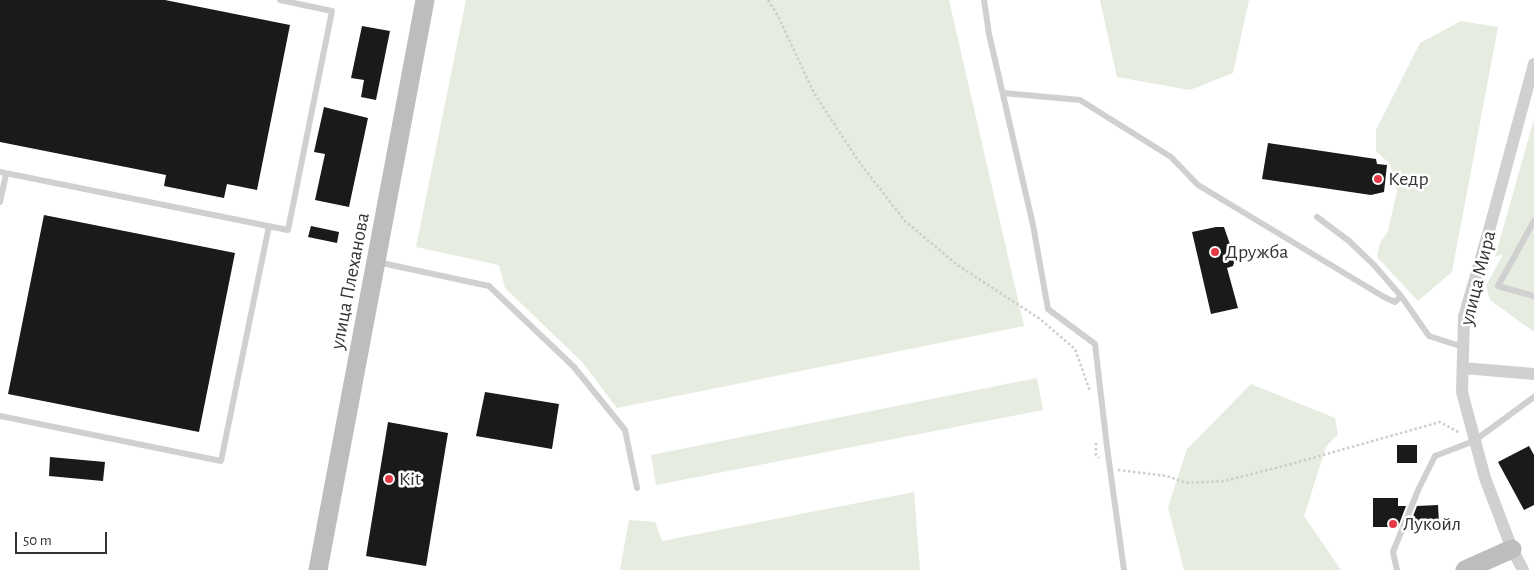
<!DOCTYPE html>
<html>
<head>
<meta charset="utf-8">
<style>
	body { margin:0 }
	#map { position:relative; width:1534px; height:570px; overflow:hidden; background:#fff; font-family:"Alegreya Sans",sans-serif }
	canvas { display:block }
	.scale { position:absolute; left:15px; top:532px; width:92px; height:22px; box-sizing:border-box; border:2px solid #333; border-top:0; padding-left:6px; font-size:15px; line-height:18px; white-space:nowrap; color:#333; -webkit-text-stroke:4px #fff; paint-order:stroke }
</style>
</head>
<body>
<div id="map">
<canvas width="1534" height="570"></canvas>
<div class="scale">50 m</div>
</div>
<script>
const g = document.querySelector('canvas').getContext('2d');
g.lineJoin = 'round';
function fill(path, color) {
  g.fillStyle = color;
  g.fill(path, 'evenodd');
}
function strokePath(path, color, width, dash) {
  g.strokeStyle = color;
  g.lineWidth = width;
  g.lineCap = dash ? 'butt' : 'round';
  g.setLineDash(dash || []);
  g.stroke(path);
}
function write(font, color, halo, rows, align = 'center') {
  g.font = font + ' "Alegreya Sans",sans-serif';
  g.lineWidth = 5;
  g.setLineDash([]);
  g.textBaseline = 'middle';
  g.strokeStyle = halo;
  g.fillStyle = color;
  for (const [text, x, y, turn = 0] of rows) {
    g.save();
    g.translate(x, y);
    g.rotate((+turn || 0) * Math.PI / 180);
    g.textAlign = isNaN(turn) ? turn : align;
    if (halo) g.strokeText(text, 0, 0);
    g.fillText(text, 0, 0);
    g.restore();
  }
}
fill(new Path2D(`
	M466 0H949L1024 326 617 408 582 362 505 288 499 265 416 247Z
	M1100 0H1249L1233 73 1190 90 1117 77Z
	M1461 21 1498 27 1452 272 1418 301 1377 257 1380 243 1388 231 1397 191 1390 164 1376 151V130L1420 43Z
	M1534 119V332L1490 300 1486 286 1503 254 1495 257Z
	M1037 378 1043 410 656 485 651 455Z
	M1251 384 1335 418 1338 434 1326 447 1304 516 1341 570H1184L1168 507 1187 449Z
	M914 492 920 570H620L629 520 655 522 662 541Z`), '#e6ecdf');
fill(new Path2D(`
	M0 0H165L290 25 257 190 227 184 224 198 164 186 166 175 0 142Z
	M362 26 390 31 376 100 361 97 364 80 351 78Z
	M324 107 368 118 349 207 315 200 325 154 314 152Z
	M1268 143 1376 159 1377 164 1387 165 1384 192 1371 195 1262 179Z
	M44 215 235 253 199 432 8 394Z
	M311 226 339 232 337 243 308 237Z
	M1216 227H1224L1235 259 1233 266 1227 268 1238 308 1211 314 1192 232Z
	M485 392 559 404 552 449 476 436Z
	M388 422 448 433 426 566 366 556Z
	M1397 445H1417V463H1397Z
	M1529 446 1534 455V505L1524 510 1498 462Z
	M50 457 105 462 103 481 49 476Z
	M1373 498H1398V506H1406L1398 527H1373Z
	M1438 505 1439 523 1410 524 1417 506Z`), '#1a1a1a');
strokePath(new Path2D(`
	M768 0 778 16 814 93 857 159 904 220 956 264 1040 319 1075 349 1090 391
	M1096 443V455L1099 458
	M1118 470 1167 476 1186 483 1224 481 1291 464 1440 422 1460 433`), '#cdcdcd', 2.5, [2.5, 2.5]);
strokePath(new Path2D(`
	M984 0 989 34 1033 225 1048 309 1095 344 1107 447 1124 570
	M1003 93 1080 100 1171 157 1198 185 1384 297 1395 302 1401 296 1429 336 1463 347
	M0 172 288 230 332 11 280 0
	M0 202 6 174
	M1317 217 1349 241 1374 265 1401 296
	M1534 221 1498 286 1534 296
	M377 262 489 286 574 367 625 430 637 488
	M0 416 221 461 269 226
	M1397 570 1393 552 1419 488 1435 456 1474 441 1534 397`), '#d0d0d0', 6);
strokePath(new Path2D(`
	M1463 368 1534 374
	M1523 570 1512 549 1485 478 1462 392 1464 317 1490 227 1534 64`), '#d0d0d0', 12);
strokePath(new Path2D(`
	M318 570 425 0
	M1465 570 1512 549`), '#bdbdbd', 19);
for (const [x, y, r, color] of [
	[1378,179,5,"#e63946"],
	[1215,252,5,"#e63946"],
	[389,479,5,"#e63946"],
	[1393,524,5,"#e63946"]
]) {
  const dot = new Path2D();
  dot.arc(x, y, r, 0, 2 * Math.PI);
  g.fillStyle = color;
  g.fill(dot);
  strokePath(dot, '#fff', 2);
}
write('20px', '#333', '#fff', [
	["Кедр",1388,179],
	["Дружба",1225,252],
	["Kit",399,479],
	["Лукойл",1403,524]
], 'left');
write('20px', '#333', '#fff', [
	["улица Мира",1478,278,-76],
	["улица Плеханова",350,281,-79]
]);
</script>
</body>
</html>
